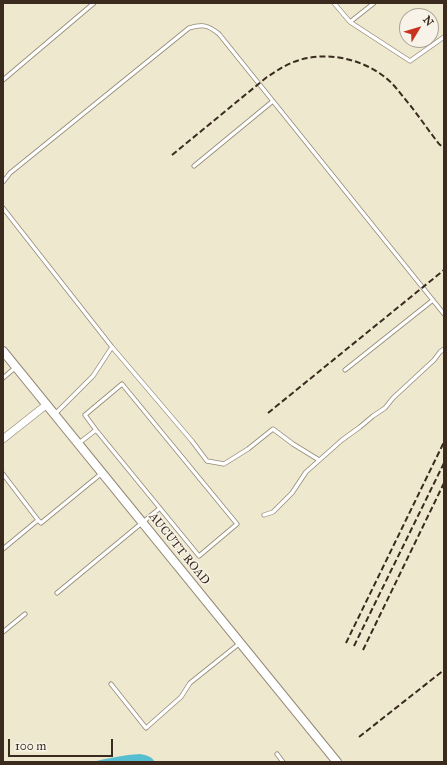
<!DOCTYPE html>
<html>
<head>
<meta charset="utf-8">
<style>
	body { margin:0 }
	#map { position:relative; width:447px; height:765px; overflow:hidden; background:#eee8cf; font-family:"IM FELL Great Primer",serif }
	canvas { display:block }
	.frame { position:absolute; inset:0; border:4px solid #3b2a1e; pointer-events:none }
	.north { position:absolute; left:399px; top:8px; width:40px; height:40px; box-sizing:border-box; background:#f7f3e8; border:1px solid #aca397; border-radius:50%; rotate:52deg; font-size:11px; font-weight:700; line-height:16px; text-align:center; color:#3b2a1e }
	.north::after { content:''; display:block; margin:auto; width:14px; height:18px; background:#c8321e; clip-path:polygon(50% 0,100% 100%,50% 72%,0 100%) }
	.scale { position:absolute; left:8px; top:739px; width:105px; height:18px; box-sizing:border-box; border:2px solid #3b2a1e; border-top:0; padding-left:5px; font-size:12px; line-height:14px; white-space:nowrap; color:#3b2a1e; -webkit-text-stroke:3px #f7f3e8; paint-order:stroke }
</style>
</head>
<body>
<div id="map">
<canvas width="447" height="765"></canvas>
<div class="frame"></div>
<div class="north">N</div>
<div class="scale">100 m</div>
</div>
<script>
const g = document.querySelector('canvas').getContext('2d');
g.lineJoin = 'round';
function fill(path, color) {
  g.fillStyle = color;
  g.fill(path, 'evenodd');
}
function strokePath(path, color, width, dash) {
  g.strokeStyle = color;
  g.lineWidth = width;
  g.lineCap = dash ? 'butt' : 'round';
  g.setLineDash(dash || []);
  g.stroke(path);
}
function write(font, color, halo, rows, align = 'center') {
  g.font = font + ' "IM FELL Great Primer",serif';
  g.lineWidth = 3;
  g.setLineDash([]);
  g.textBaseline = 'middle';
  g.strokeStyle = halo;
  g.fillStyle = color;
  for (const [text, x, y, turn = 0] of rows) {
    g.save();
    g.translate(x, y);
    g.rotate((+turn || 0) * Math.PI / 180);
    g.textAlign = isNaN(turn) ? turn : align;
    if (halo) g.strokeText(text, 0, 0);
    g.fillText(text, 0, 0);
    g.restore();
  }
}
fill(new Path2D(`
	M140 754C146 755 151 756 155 762H92C108 758 124 755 140 754Z`), '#55bfd1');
const service = new Path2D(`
	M334 3 350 22 410 61 444 37
	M350 22 374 3
	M3 80 94 3
	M194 166 273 101
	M3 182 10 173 189 28C203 24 208 25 219 34L444 314
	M3 208 112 347 93 376 55 414
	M112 347 192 441 207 461 224 464 248 449 273 429 293 444 319 460
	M345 370 433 300
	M3 378 16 367
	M79 443 96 430 85 415 122 384 237 524 199 556 96 430
	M3 474 38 520 3 549
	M264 515 273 512 292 493 306 472 342 440 360 427 373 416 385 408 393 398 434 360 440 352 444 349
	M38 520 41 523 102 473
	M57 593 160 508
	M3 632 25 614
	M111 684 146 728 181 697 190 683 240 643
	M277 754 283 762`);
const minor = new Path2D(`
	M3 439 46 405`);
const tertiary = new Path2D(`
	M3 351 337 762`);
strokePath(service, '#948976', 5);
strokePath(minor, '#948976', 8);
strokePath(tertiary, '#948976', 10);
strokePath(service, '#fff', 3.5);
strokePath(minor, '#fff', 7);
strokePath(tertiary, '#fff', 8);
strokePath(new Path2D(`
	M172 155 267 77C275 72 282 67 291 63 322 50 360 57 386 78 395 85 402 96 410 105 420 118 429 131 439 144L444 148
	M268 413 444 270
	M346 643 444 442
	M354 646 444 463
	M363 650 444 483
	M359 737 444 670`), '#3b2a1e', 2, [6, 3]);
write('12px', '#3b2a1e', '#f7f3e8', [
	["AUCUTT ROAD",179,549,51]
]);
</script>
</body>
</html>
